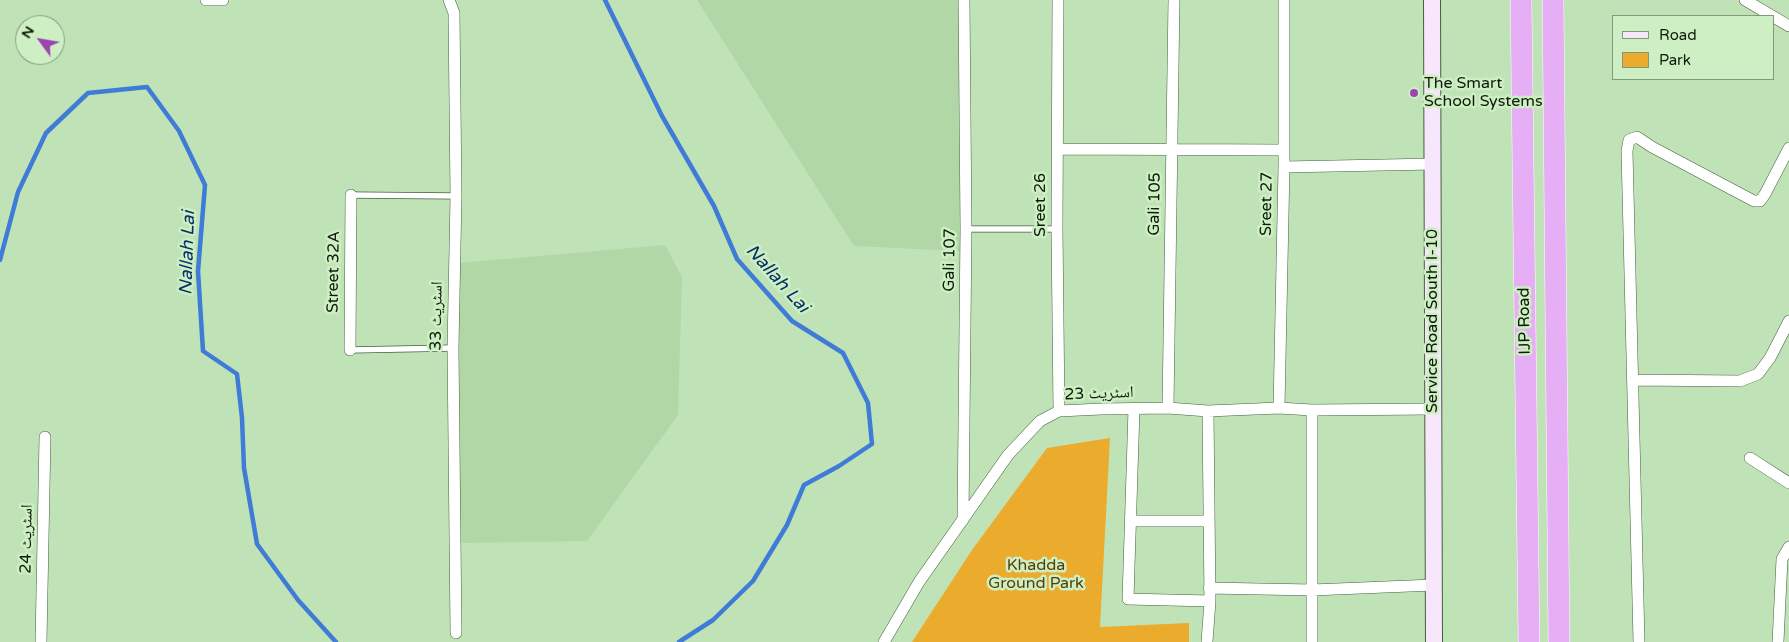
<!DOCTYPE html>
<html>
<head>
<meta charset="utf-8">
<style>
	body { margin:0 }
	#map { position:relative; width:1789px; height:642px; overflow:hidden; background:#c0e2b7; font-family:"Varela Round",sans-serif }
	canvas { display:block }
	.legend { position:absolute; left:1612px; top:15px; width:162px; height:65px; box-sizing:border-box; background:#cdefc3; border:1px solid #819a79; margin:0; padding:6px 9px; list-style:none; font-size:15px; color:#0e1a0a }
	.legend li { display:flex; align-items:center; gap:10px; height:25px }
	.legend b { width:25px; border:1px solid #819a79 }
	.north { position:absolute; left:15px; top:15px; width:50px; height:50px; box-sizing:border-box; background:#cdefc3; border:1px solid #819a79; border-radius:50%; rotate:302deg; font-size:14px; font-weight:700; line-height:20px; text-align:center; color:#0e1a0a }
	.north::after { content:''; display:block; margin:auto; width:18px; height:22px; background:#9b45b2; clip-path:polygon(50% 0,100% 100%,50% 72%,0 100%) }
</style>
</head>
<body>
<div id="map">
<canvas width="1789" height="642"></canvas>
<ul class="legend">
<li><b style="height:6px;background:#f8e7fc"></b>Road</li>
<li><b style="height:14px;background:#ebab2d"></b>Park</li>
</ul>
<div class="north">N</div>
</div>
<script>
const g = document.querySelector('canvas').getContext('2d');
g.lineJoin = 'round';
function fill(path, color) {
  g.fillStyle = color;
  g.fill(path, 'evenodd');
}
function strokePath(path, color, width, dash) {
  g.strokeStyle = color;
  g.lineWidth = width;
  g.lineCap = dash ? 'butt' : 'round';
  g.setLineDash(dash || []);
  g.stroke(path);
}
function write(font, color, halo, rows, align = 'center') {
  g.font = font + ' "Varela Round","Noto Naskh Arabic",sans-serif';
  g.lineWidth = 5;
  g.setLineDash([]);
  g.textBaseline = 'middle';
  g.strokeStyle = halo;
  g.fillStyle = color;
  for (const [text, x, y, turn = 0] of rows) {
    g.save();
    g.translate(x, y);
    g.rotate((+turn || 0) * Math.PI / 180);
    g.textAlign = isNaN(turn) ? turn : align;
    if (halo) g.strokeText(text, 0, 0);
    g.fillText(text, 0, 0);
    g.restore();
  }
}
fill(new Path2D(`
	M697 0H959L960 251 854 246Z
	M665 245 682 277 678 415 587 541 460 543 459 263Z`), '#b1d7a6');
fill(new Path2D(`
	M1110 438 1100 627 1189 623V642H912L972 550 1047 448Z`), '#ebab2d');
strokePath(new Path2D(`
	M605 0 662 116 714 206 737 259 792 321 843 353 868 403 872 444 839 466 804 485 787 525 753 581 713 620 679 642
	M0 260 18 192 46 133 88 93 147 87 179 131 205 185 198 271 203 351 237 374 242 418 244 468 257 544 298 600 336 642`), '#3f7bd7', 4.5);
const lane = new Path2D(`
	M351 195 456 196
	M966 229H1057
	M350 350 453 348`);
const street = new Path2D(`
	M206 0H223
	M449 0 454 13 456 196 453 348 456 633
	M1058 0 1057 229 1059 411
	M1745 0 1789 26
	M1058 149 1283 150
	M1284 167 1434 164
	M350 350 351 195
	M1633 380 1740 381 1758 374 1770 358 1789 321
	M1168 408 1174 0
	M1279 408 1284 167V0
	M1134 409 1128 599 1210 601
	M1312 410V642
	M1750 458 1789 483
	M963 520 966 229 964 0
	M1130 521H1209
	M1209 588 1312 590 1434 585
	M41 642 45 437
	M884 642 919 582 1008 455 1040 421 1059 411 1101 409 1168 408 1208 411 1279 408 1312 410 1433 409
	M1207 642 1210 601 1208 411
	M1639 642 1627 151 1629 140 1637 137 1652 147 1754 201H1760L1765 194 1789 148
	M1778 642 1782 559 1789 547`);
const secondary = new Path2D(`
	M1432 0 1434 642`);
const highway = new Path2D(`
	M1521 0 1529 642
	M1553 0 1559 642`);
strokePath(lane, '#43613b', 7);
strokePath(street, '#43613b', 12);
strokePath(secondary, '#43613b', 18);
strokePath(highway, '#fff', 22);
strokePath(lane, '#fff', 5.5);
strokePath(street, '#fff', 11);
strokePath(secondary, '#f8e7fc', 16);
strokePath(highway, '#e6aff5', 21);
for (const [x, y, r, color] of [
	[1414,93,5,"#9b45b2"]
]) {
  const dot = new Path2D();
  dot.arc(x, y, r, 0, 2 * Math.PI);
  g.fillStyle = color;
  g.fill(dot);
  strokePath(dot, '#cdefc3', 2);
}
write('16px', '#0e1a0a', '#cdefc3', [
	["The Smart",1424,84],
	["School Systems",1424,102]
], 'left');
write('16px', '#0e1a0a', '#cdefc3', [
	["Gali 105",1155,204,-89],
	["Sreet 27",1267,204,-89],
	["Sreet 26",1041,205,-90],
	["Gali 107",950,260,-89],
	["Street 32A",334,272,-89],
	["اسٹریٹ 33",437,316,-89],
	["Service Road South I-10",1433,321,-90],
	["IJP Road",1525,321,-91],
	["اسٹریٹ 23",1099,394,-2],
	["اسٹریٹ 24",27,539,-89]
]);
write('16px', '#563c07', '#cdefc3', [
	["Khadda",1036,566],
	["Ground Park",1036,584]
]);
write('italic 18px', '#072f69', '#cdefc3', [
	["Nallah Lai",188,253,-88],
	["Nallah Lai",777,279,48]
]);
</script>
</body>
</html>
